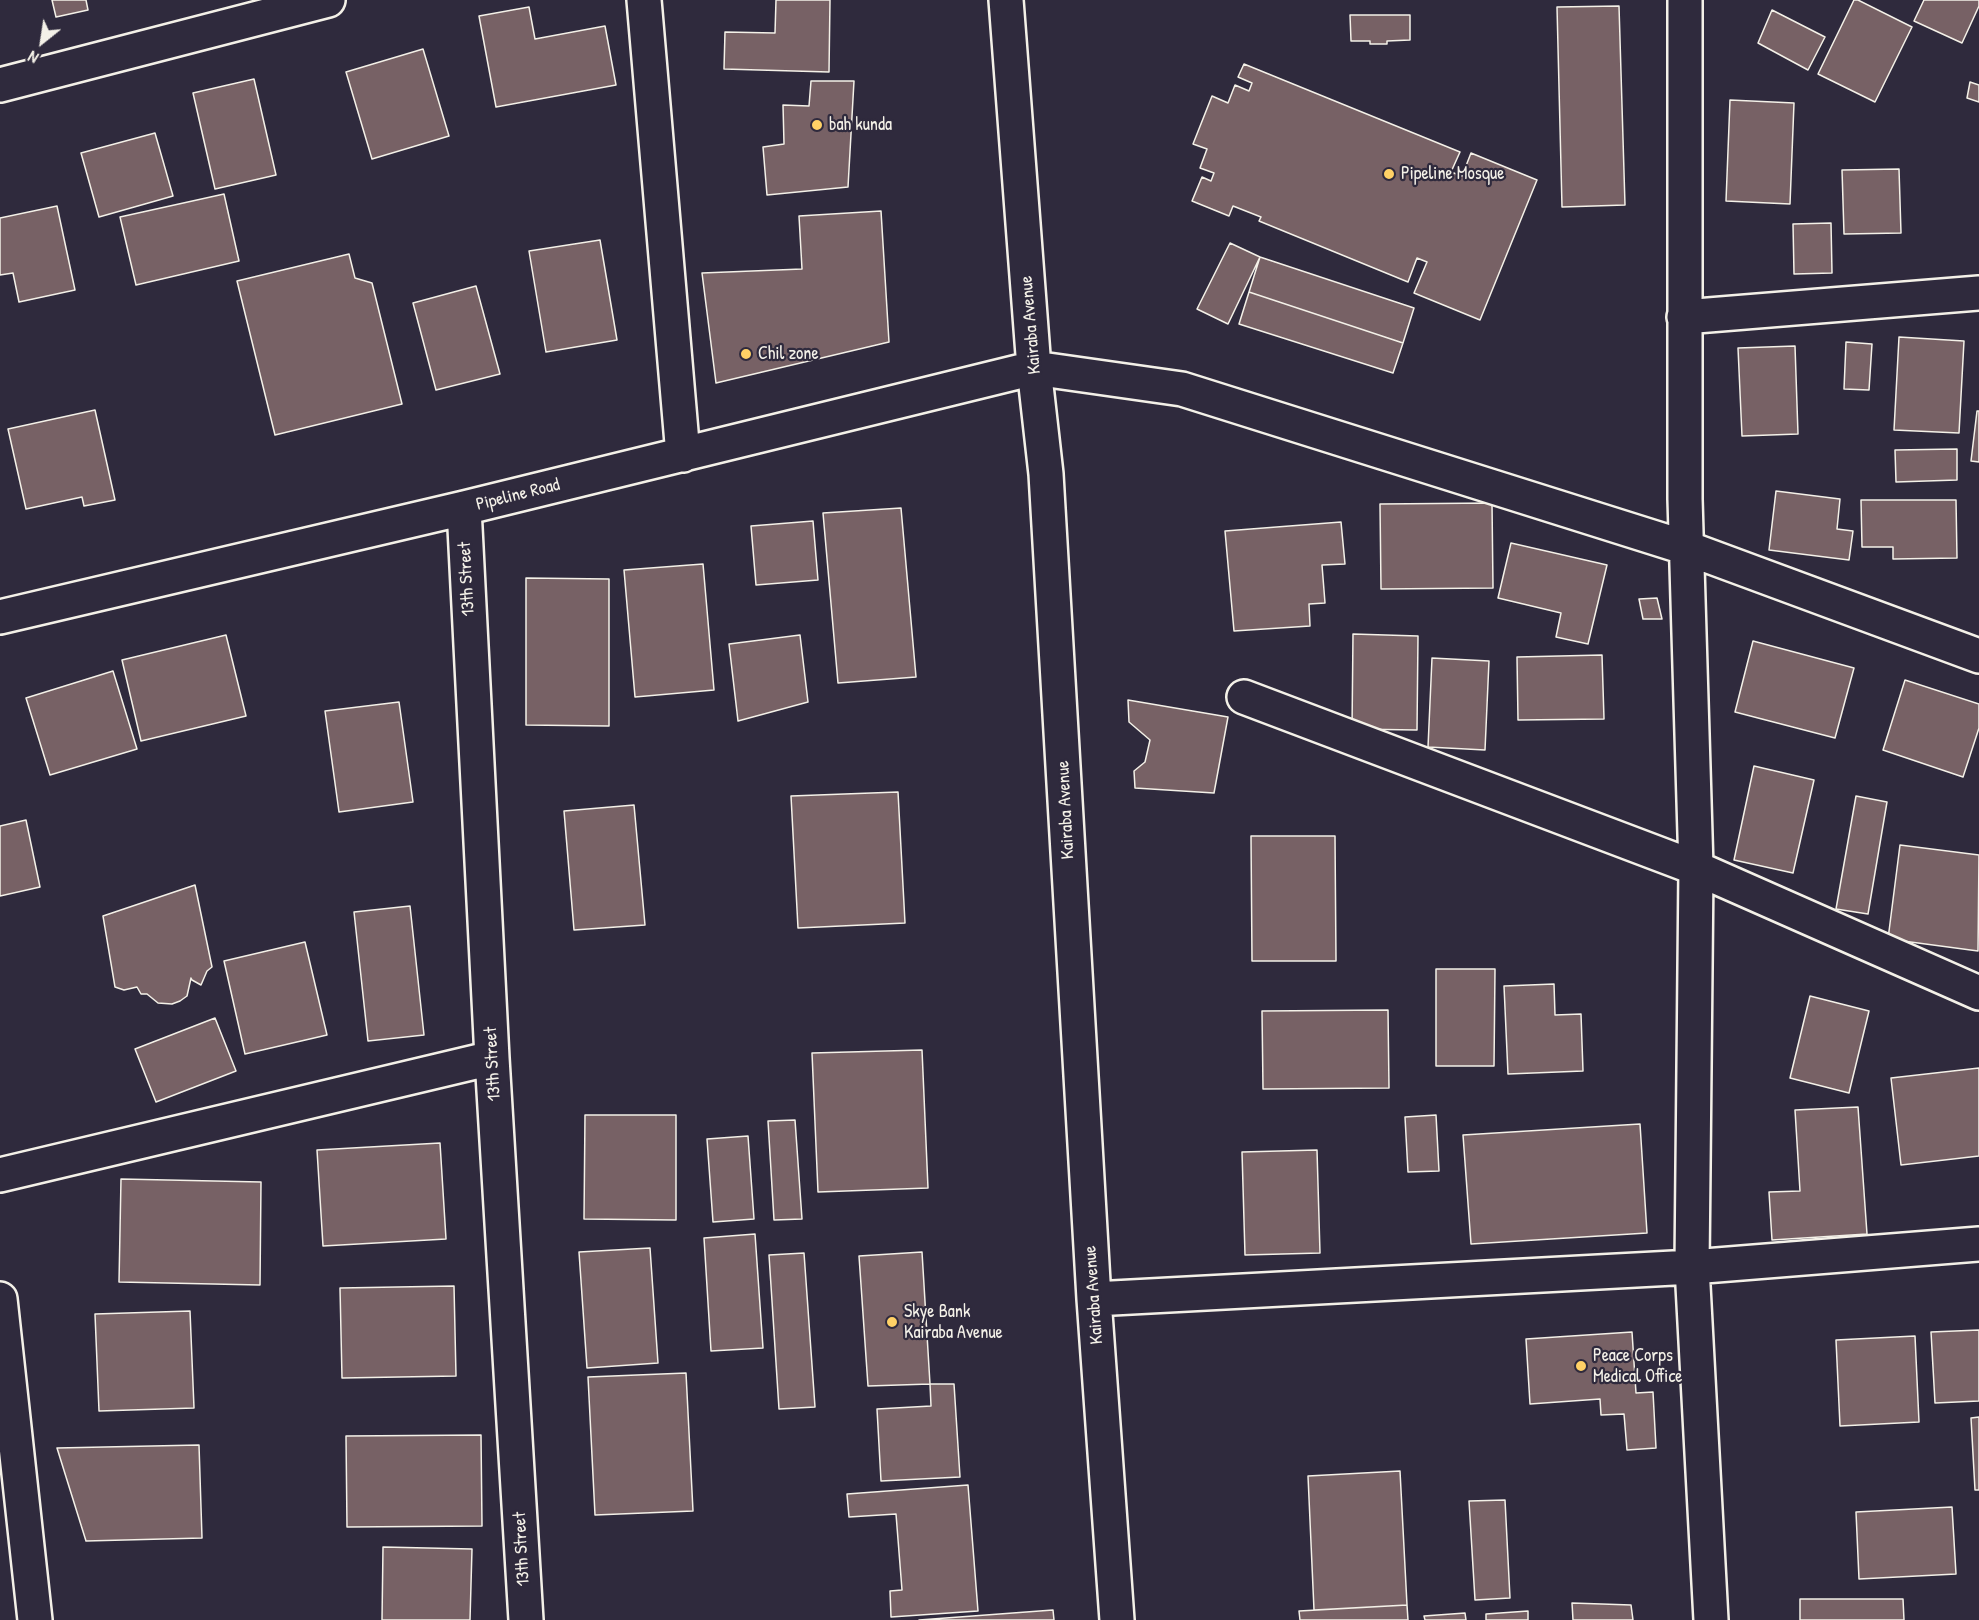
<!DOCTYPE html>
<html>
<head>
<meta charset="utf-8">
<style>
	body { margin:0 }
	#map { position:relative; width:1979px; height:1620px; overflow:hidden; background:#2f2a3d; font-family:"Patrick Hand",sans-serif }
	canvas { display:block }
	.north { position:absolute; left:12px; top:12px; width:60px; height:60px; -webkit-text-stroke:4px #2f2a3d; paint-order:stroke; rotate:210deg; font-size:16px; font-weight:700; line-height:24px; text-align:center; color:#f4f1e8 }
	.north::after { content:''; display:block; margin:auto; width:21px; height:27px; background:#f4f1e8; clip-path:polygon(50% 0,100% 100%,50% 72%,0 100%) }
</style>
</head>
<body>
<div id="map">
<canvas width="1979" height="1620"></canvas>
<div class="north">N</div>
</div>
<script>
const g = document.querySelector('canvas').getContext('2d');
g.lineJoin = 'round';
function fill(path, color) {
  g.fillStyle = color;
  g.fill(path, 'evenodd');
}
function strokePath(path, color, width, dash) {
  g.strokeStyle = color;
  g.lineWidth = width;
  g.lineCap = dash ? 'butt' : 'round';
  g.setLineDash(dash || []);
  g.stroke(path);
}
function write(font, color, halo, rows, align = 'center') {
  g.font = font + ' "Patrick Hand",sans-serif';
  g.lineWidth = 4.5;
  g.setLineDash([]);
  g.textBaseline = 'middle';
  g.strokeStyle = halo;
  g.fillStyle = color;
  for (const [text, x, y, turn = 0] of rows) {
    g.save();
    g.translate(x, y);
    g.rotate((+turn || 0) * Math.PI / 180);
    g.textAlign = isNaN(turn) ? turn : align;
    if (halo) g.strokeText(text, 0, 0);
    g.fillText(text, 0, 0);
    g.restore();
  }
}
const building = new Path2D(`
	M52 0H86L88 10 56 17Z
	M776 0H830L829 72 724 69 725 32 775 33Z
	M1854 0H1858L1912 27 1875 102 1818 74Z
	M1924 0H1979V6L1962 43 1914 21Z
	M1619 6 1625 205 1562 207 1557 7Z
	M529 7 535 39 605 26 616 85 496 107 479 16Z
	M1772 10 1825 37 1808 70 1758 43Z
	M1350 15H1410V40L1387 41V44H1370V41H1351Z
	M423 49 449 136 372 159 346 72Z
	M1244 64 1460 152 1451 172 1462 176 1471 153 1537 180 1480 320 1414 293 1427 262 1417 258 1408 282 1259 221 1261 217 1233 206 1229 216 1192 201 1202 177 1211 181 1214 173 1200 168 1207 149 1193 144 1212 96 1228 103 1235 85 1249 91 1252 83 1238 77Z
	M254 79 276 175 215 189 193 93Z
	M811 81H854L848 187 767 195 763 147 784 144 783 105 809 106Z
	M1970 82 1979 85V102L1967 98Z
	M1730 100 1794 103 1790 204 1726 201Z
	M155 133 173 196 99 217 81 153Z
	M1899 169 1901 233 1844 234 1842 170Z
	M224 194 239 261 136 285 120 217Z
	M57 206 75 290 19 302 13 273 0 275V218Z
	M881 211 889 342 716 383 702 273 802 269 799 216Z
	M1831 223 1832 273 1794 274 1793 224Z
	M600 240 617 340 546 352 529 251Z
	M1230 243 1260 257 1228 324 1197 309Z
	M349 254 355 278 372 283 402 404 275 435 237 281Z
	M1260 257 1414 308 1403 343 1249 292Z
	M476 286 500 374 436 390 413 303Z
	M1249 292 1403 343 1393 373 1239 324Z
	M1899 337 1964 341 1959 433 1894 430Z
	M1846 342 1872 344 1869 390 1844 389Z
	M1795 346 1798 434 1742 436 1738 348Z
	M95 410 115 500 84 506 82 497 26 509 8 429Z
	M1977 411H1979V462L1971 461Z
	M1957 449V480L1896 482 1895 450Z
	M1776 491 1840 499 1837 529 1853 531 1849 560 1769 550Z
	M1861 500H1956L1957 558 1893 559V547H1862Z
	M1492 503 1493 588 1381 589 1380 504Z
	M901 508 916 677 838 683 823 513Z
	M813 521 818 580 756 585 751 526Z
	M1341 522 1345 564 1322 565 1325 603 1309 604 1310 626 1234 631 1225 531Z
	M1511 543 1607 565 1588 644 1556 637 1561 613 1498 598Z
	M703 564 714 690 635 697 624 570Z
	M526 578 609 579V726L526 725Z
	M1657 598 1662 619H1643L1639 599Z
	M1353 634 1418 636 1417 730 1352 729Z
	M226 635 246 716 141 741 122 660Z
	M800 635 808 702 738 721 729 644Z
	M1753 641 1854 668 1835 738 1735 712Z
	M1602 655 1604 719 1518 720 1517 657Z
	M1432 658 1489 661 1485 750 1428 747Z
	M113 671 137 749 50 775 26 698Z
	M1905 680 1979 704V728L1963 777 1883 750Z
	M1128 700 1228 717 1214 793 1135 788 1134 771 1145 762 1150 740 1129 722Z
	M399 702 413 802 339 812 325 711Z
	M1754 766 1814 780 1793 873 1734 860Z
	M898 792 905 923 798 928 791 796Z
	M1856 796 1887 802 1868 914 1836 909Z
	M634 805 645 925 574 930 564 811Z
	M26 820 40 887 0 896V826Z
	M1251 836H1335L1336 961H1252Z
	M1900 845 1979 855 1978 951 1888 939Z
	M195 885 212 967 207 971 201 985 192 980 191 978 187 996 180 1001 172 1004 158 1003 147 994H141L137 987 124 990 115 987 103 916Z
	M410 906 424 1035 368 1041 354 912Z
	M305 942 327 1035 245 1054 224 961Z
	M1436 969H1495L1494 1066H1436Z
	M1554 984 1555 1015 1581 1014 1583 1071 1508 1074 1504 986Z
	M1810 996 1869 1011 1849 1093 1790 1078Z
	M1388 1010 1389 1088 1263 1089 1262 1011Z
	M215 1018 236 1071 156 1102 135 1049Z
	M922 1050 928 1188 818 1192 812 1053Z
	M1979 1068V1156L1901 1165 1891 1078Z
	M1858 1107 1867 1234 1772 1240 1769 1192 1800 1191 1795 1110Z
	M585 1115H676V1220L584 1219Z
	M1436 1115 1439 1171 1408 1172 1405 1117Z
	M795 1120 802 1219 774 1220 768 1121Z
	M1640 1124 1647 1233 1471 1244 1463 1135Z
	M748 1136 754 1219 713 1222 707 1139Z
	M440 1143 446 1239 323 1246 317 1150Z
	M1317 1150 1320 1253 1245 1255 1242 1152Z
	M121 1179 261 1182 260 1285 119 1282Z
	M755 1234 763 1348 711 1351 704 1238Z
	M650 1248 658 1363 587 1368 579 1252Z
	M922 1252 930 1384 868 1386 859 1256Z
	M804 1253 815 1407 779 1409 769 1255Z
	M454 1286 456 1376 342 1378 340 1288Z
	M190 1311 194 1408 99 1411 95 1314Z
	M1979 1330V1401L1935 1403 1931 1332Z
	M1632 1332 1636 1393 1653 1392 1656 1448 1627 1450 1624 1414 1601 1415 1600 1399 1530 1404 1526 1339Z
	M1915 1336 1919 1422 1840 1426 1836 1340Z
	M686 1373 693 1511 595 1515 588 1377Z
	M930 1384H954L960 1477 881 1481 877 1409 931 1406Z
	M1979 1417V1490H1975L1971 1418Z
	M481 1435 482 1526 347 1527 346 1436Z
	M199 1445 202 1538 86 1541 57 1448Z
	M1400 1471 1407 1605 1314 1610 1308 1476Z
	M968 1485 978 1611 891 1617 890 1591 902 1590 896 1514 849 1517 847 1494Z
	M1505 1500 1510 1598 1475 1600 1469 1501Z
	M1952 1507 1956 1574 1859 1579 1856 1512Z
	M383 1547 472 1549 470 1620H382Z
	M1800 1599H1903L1904 1620H1800Z
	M1572 1603 1631 1605 1633 1620H1573Z
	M1407 1605 1408 1620H1300L1299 1611Z
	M1053 1610 1054 1620H919Z
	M1528 1611V1620H1486V1614Z
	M1465 1613 1466 1620H1425L1424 1616Z`);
fill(building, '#776165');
strokePath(building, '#f4f1e8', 1.5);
const minor = new Path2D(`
	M644 0 683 455
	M1006 0 1034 368 1046 474 1094 1299 1117 1620
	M1685 0V499L1696 868 1692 1267 1711 1620
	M0 85 328 0
	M1684 317 1979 293
	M464 508 492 1058 526 1620
	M0 617 464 508 1034 368 1182 389 1687 548 1979 656
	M1244 697 1696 868 1979 993
	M0 1175 492 1058
	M0 1299 35 1620
	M1094 1299 1692 1267 1979 1244`);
strokePath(minor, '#f4f1e8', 38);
strokePath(minor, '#2f2a3d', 33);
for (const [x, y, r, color] of [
	[817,125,6,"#ffd166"],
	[1389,174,6,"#ffd166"],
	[746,354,6,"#ffd166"],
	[892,1322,6,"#ffd166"],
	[1581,1366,6,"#ffd166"]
]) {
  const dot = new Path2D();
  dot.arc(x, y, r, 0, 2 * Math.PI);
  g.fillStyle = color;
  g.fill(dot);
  strokePath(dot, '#2f2a3d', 2);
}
write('18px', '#f4f1e8', '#2f2a3d', [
	["bah kunda",829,125],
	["Pipeline Mosque",1401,174],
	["Chil zone",758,354],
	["Skye Bank",904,1312],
	["Kairaba Avenue",904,1333],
	["Peace Corps",1593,1356],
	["Medical Office",1593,1377]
], 'left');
write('18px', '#f4f1e8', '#2f2a3d', [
	["Kairaba Avenue",1031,325,-95],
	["Pipeline Road",518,495,-14],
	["13th Street",467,579,-93],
	["Kairaba Avenue",1066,810,-93],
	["13th Street",493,1064,-93],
	["Kairaba Avenue",1094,1295,-94],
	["13th Street",522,1549,-93]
]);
</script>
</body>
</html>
